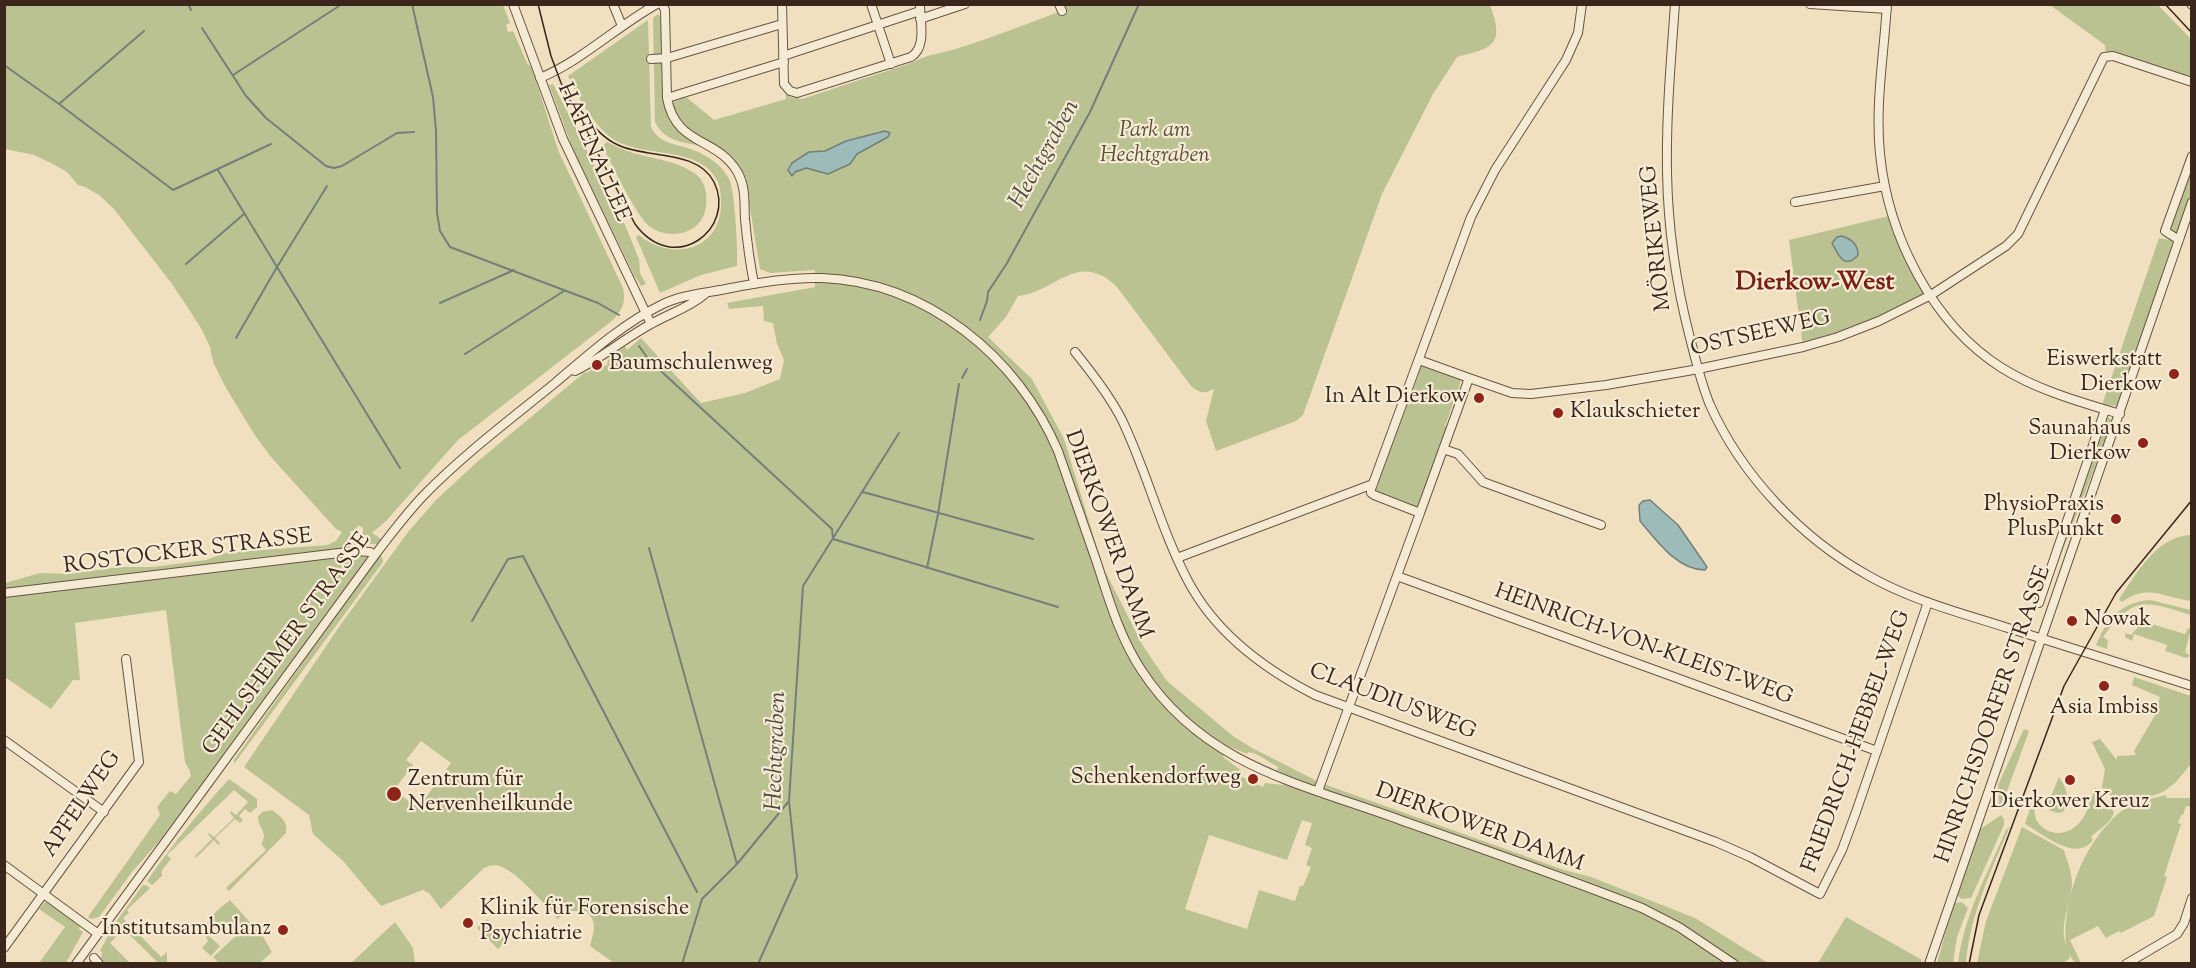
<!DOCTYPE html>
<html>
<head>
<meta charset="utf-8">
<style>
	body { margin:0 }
	#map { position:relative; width:2196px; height:968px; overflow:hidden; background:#f0e0bf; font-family:"Sorts Mill Goudy",serif }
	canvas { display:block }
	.frame { position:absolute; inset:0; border:6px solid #3b261c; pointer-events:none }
</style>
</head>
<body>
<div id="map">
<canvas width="2196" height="968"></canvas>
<div class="frame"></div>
</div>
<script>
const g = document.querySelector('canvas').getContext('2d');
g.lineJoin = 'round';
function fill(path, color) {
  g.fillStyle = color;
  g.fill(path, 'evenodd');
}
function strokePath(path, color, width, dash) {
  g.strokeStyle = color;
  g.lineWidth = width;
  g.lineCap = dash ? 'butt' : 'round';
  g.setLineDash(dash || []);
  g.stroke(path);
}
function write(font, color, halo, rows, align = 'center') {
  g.font = font + ' "Sorts Mill Goudy",serif';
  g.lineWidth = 4.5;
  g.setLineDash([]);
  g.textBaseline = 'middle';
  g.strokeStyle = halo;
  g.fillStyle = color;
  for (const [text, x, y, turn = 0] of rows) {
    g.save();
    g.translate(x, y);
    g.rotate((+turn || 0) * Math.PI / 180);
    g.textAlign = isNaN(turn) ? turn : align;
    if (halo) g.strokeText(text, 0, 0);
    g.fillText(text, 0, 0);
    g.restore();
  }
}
fill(new Path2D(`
	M4 5H503L510 23 506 25 508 32 513 31 527 63 532 68 558 150 623 288C626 302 623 309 613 320L458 440 386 521 372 533 381 539 377 544H371L363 537V528L358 525 356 531H350L351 537 361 544V547L337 552 365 554 367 557 364 562 162 838 132 872 99 917 91 919 88 917 160 815 157 807 170 791 176 794 191 776 190 771 185 762 166 610 75 623 80 680H73L51 709 5 677V583L40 573 70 574 119 567H153L206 560 225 553 327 545 336 541 342 532 336 529 271 457 254 434 226 388 213 362 210 347 202 330 190 311 172 284 114 209 99 195 85 187 78 185 67 172 51 163 34 155 5 149Z
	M1059 5H1490C1505 45 1493 48 1457 57L1433 94 1382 194 1303 415 1296 421 1216 451 1206 421 1214 389C1205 394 1199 393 1191 386L1117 287C1078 249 1056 292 1018 296L1006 317 988 337 1032 379 1064 439 1103 567 1143 646 1167 681 1233 736 1252 748 1321 783 1564 870 1591 877 1695 918 1768 963H1748L1744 961 1742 963H614L590 946C594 931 598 922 586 911H567L558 919C545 905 519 874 502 867 495 864 490 865 484 868L441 909 429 893 423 890 381 906 343 861 313 834 309 815 244 767 339 627 408 532 436 500 477 462 585 372 586 373 602 364 604 366 607 365 608 360 625 346 627 350 641 338 701 403 745 393 780 379 784 360 777 344 773 323 764 321 763 306 729 309 727 303 815 287V270L770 273 760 269 746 184 702 138 685 127 677 117 672 102 686 97 714 120 786 99V94L790 97 802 99 914 62C927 54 944 53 959 48 993 37 1027 24 1061 11ZM421 741 451 763 418 808 394 790 413 765 406 760ZM1230 747 1247 754 1248 752 1256 754 1278 767 1277 770 1288 776 1283 785 1265 783 1263 787 1240 776 1242 771 1223 757ZM1302 820 1312 823 1305 845 1312 848 1306 865 1311 867 1303 886H1300L1295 901 1259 890 1247 929 1185 909 1209 835 1287 860Z
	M2050 5H2158L2191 39V82L2106 56 2105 45Z
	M658 14 661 17C662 49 656 106 678 130 685 137 693 141 701 146 682 142 664 141 655 122L653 18Z
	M648 20 651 127C660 145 676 143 693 150 707 155 722 165 729 179 735 189 738 253 737 266L701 275 660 293 636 237 639 235C670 261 718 252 721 207 721 197 721 189 717 180 697 143 638 160 609 136 590 120 579 98 568 76Z
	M553 84 625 225 639 259 640 273 646 284 641 286 634 275 573 149 549 85Z
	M607 142C615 146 624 150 633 153 654 159 680 161 698 176 708 185 709 207 702 219 691 237 664 238 649 226 635 214 612 164 602 146Z
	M2191 156V202L2179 240 2165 231Z
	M1893 215 1931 295 1879 321 1803 347 1789 240Z
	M2159 238 2173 241 2118 406 2102 405Z
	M1427 365 1462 378 1445 426 1448 427 1420 505 1413 508 1375 492V488L1419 374 1418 372 1420 366Z
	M2106 417 2113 420 2042 604Z
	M2191 535V601C2164 598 2149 583 2122 602L2119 599C2137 573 2157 536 2191 535Z
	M379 555 382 557 383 562 234 764V760Z
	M2150 600 2191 610V615C2144 601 2135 594 2103 637L2108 640 2107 649 2096 645C2107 619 2121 602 2150 600Z
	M2148 623 2185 634 2188 628 2191 629 2185 652 2190 656 2186 658 2165 651 2167 645 2134 634 2132 641 2125 637V633L2131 635 2138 627Z
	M2134 677 2191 696V764L2175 783 2163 792 2121 807 2108 793 2110 791H2105L2102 787 2105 769 2092 742 2100 739 2117 760V756L2136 755 2134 751 2154 717 2160 697 2132 685Z
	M2024 729 2029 731 2006 794 1999 807 1998 785Z
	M2059 777C2067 789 2071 799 2063 812L2058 813 2049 810 2048 803Z
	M229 779 257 799V807L250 813 245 809 239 816 243 820 240 823 235 819 215 838 220 843 218 845 214 840 196 858 195 856 212 839 208 834 209 833 214 837 234 818 230 813 231 811 236 815 248 802 234 790 167 855 171 859 162 870V876L152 885 147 881C172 845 200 811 229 779Z
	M2095 787 2114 812C2111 823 2099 829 2091 837L2093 840C2076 863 2043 834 2025 824L2034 796C2035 801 2033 811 2036 819 2045 837 2068 837 2080 822 2088 813 2091 798 2095 787Z
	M2166 795V798H2191V807L2186 806 2183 815H2181L2178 823 2181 824 2164 876 2167 877 2154 916 2121 933 2119 931 2106 938 2098 926 2070 940 2081 963H2075L2069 954 2070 958 2063 963H1977L1986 921 2022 827 2064 850 2065 854C2068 863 2072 873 2072 883 2071 904 2059 924 2066 945 2062 899 2083 844 2119 813 2132 803 2150 799 2166 795Z
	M272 810C281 817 288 821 286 833L229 891 226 888 266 850 261 844C269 832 258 829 258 817L262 812Z
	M2001 815 2004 819V825L1971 898 1961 899 1957 895 1979 830Z
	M2010 826C1991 871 1970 915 1966 963H1958C1964 916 1987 874 2006 830Z
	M143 885H146L150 888 127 910 129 913 123 918 161 957 167 952V963H158L124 929 118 934 116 932 114 934 116 937 110 943 130 963H103L101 958 102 952 100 951 113 926Z
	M230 900 256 929 258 928 272 952 260 963H219L213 957 237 935 222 921 208 935 220 946 211 956 202 948 208 941C197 924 218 910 230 900Z
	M45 902 51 904 80 926 79 929 83 932 66 963H39L65 927 39 909Z
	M1962 902 1968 908 1957 937 1953 963H1937L1954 903Z
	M1846 917 1922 960 1920 963H1818Z
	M487 919 507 940 498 949 477 928Z
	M395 922 413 948 415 963H351Z`), '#bbc291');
const water = new Path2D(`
	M885 131 890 133 888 137 857 154 850 164 828 174 806 168 795 172 792 176 788 170 792 163 809 152 825 151 846 141Z
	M1842 236C1852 239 1858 245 1858 255 1844 271 1838 254 1832 243L1837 237Z
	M1650 500 1678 525 1707 567 1705 570C1677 570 1656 540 1640 521L1639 505 1643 501Z`);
fill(water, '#9cbbb9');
strokePath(water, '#757f7a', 1.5);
strokePath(new Path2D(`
	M188 4 191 10
	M412 4 433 97 436 131 437 213 440 231 450 247 598 303 619 315
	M202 28 246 96 266 118 326 166 334 168 342 166 397 133 414 132
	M144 31 59 104 173 190 271 144
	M4 65 59 104
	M233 75 342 4
	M218 170 277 267 236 338
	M327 186 277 267 400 468
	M186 264 244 214
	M440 303 514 270
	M980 320 987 301 988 292 1007 263 1090 112 1139 4
	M639 346 649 360 832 529 833 539
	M465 354 564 291
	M962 378 967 369
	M863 492 1033 539
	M833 539 1058 607
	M649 548 737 864
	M927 568 938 514 959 384
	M472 621 508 559 523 556 697 892
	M682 964 702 899 737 864 789 801
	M758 964 797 877 789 801 803 586 899 433`), '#757f7a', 2);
const minor = new Path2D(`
	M513 4 563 139 651 324
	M613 4 622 26
	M662 4 665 10 667 98C676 147 717 136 738 173 746 188 744 203 745 219 747 241 750 263 754 284
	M782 4 784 84 790 91 797 93 911 57C927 47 920 22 920 4
	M871 4 891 64
	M1059 4 1062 11
	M1675 4C1671 60 1666 116 1667 172 1668 229 1676 284 1690 338 1696 361 1701 383 1710 405 1742 476 1801 538 1869 576 1911 600 1961 613 2008 628 2069 647 2130 667 2192 686
	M1810 4 1887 9
	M1887 4C1884 54 1875 104 1880 154 1888 235 1932 324 2002 368 2037 390 2080 402 2120 414
	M2191 4 2192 5
	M920 19 965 4
	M783 56 920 11
	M651 59 667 58 782 24
	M540 78C583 60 617 26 657 4
	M667 98 784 62
	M1795 202 1885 186
	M2179 240 2165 231 2192 156
	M1075 352C1092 373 1110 396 1122 420 1147 472 1161 530 1188 581 1215 632 1264 669 1315 695L1716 842 1750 857 1820 894 1842 850 1856 812 1928 602
	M1419 360 1469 378 1420 513 1374 495 1371 493V489L1471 217 1495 170 1566 60 1578 33 1582 4
	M575 371C602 358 625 338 651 324 670 313 689 308 705 294
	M1469 378 1512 393 1531 394 1606 385 1693 370 1803 347 1838 337 1879 321 1931 295 2006 246 2018 234 2104 57 2113 56 2192 82
	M1443 449 1458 454 1483 482 1601 525
	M1177 558 1373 484
	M1397 576 1877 751
	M4 593 356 551 370 552 375 555
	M2039 603 2105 410
	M4 740 104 812
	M1318 791 1420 513
	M4 865 97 933
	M4 948 139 762 126 659
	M94 958 99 964
	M76 964 375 555C390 535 406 514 424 495 464 454 511 419 555 383 588 355 622 324 661 305 683 294 708 293 731 288 760 282 792 277 822 278 927 282 1018 357 1058 451 1071 488 1084 525 1097 563 1109 600 1120 638 1142 671 1205 767 1303 784 1403 821 1483 849 1563 877 1642 908L1679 927 1734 964
	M1929 964 2192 202
	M2126 964 2177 934 2184 923 2192 898`);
strokePath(minor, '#685445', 10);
strokePath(minor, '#f5ebd5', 8);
strokePath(new Path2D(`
	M538 4 551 56 561 83 635 224C674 277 737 229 714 182 697 149 647 159 618 145 602 138 592 124 581 111
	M2165 4 2192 33
	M1969 964 1979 915 2064 686 2116 593 2192 500`), '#3b261c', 1.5);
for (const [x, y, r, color] of [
	[597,365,6,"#8f2418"],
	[2174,374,6,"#8f2418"],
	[1479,398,6,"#8f2418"],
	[1558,413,6,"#8f2418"],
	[2143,443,6,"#8f2418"],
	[2116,519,6,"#8f2418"],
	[2072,621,6,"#8f2418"],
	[2104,686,6,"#8f2418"],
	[1253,779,6,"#8f2418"],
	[2070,780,6,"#8f2418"],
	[394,794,8,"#8f2418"],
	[468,923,6,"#8f2418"],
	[283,930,6,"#8f2418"]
]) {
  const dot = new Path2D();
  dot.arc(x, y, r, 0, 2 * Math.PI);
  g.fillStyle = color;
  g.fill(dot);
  strokePath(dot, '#f5ebd5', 2);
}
write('italic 22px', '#5b4d39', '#f5ebd5', [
	["Park am",1155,132],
	["Hechtgraben",1155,157]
]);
write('22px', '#3b261c', '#f5ebd5', [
	["HAFENALLEE",592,153,66],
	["MÖRIKEWEG",1658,238,-96],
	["OSTSEEWEG",1761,335,-13],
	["DIERKOWER DAMM",1107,535,70],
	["ROSTOCKER STRASSE",188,553,-7],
	["GEHLSHEIMER STRASSE",288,645,-54],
	["HEINRICH-VON-KLEIST-WEG",1643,646,20],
	["CLAUDIUSWEG",1392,703,21],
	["HINRICHSDORFER STRASSE",1995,715,-71],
	["FRIEDRICH-HEBBEL-WEG",1858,742,-70],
	["APFELWEG",83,805,-56],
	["DIERKOWER DAMM",1479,829,20]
]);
write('22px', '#3b261c', '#f5ebd5', [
	["Eiswerkstatt",2162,361],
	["Dierkow",2162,386],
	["Baumschulenweg",609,365,"left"],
	["In Alt Dierkow",1467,398],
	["Klaukschieter",1570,413,"left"],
	["Saunahaus",2131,430],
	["Dierkow",2131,455],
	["PhysioPraxis",2104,506],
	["PlusPunkt",2104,531],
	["Nowak",2084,621,"left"],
	["Asia Imbiss",2104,709,"center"],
	["Schenkendorfweg",1241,779],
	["Zentrum für",408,781,"left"],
	["Nervenheilkunde",408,806,"left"],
	["Dierkower Kreuz",2070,803,"center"],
	["Klinik für Forensische",480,910,"left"],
	["Psychiatrie",480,935,"left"],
	["Institutsambulanz",271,930]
], 'right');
write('italic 24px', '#534b43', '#f5ebd5', [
	["Hechtgraben",1046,155,-61],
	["Hechtgraben",778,751,-88]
]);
write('bold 26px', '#7a1f14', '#f5ebd5', [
	["Dierkow-West",1815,285]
]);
</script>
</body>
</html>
